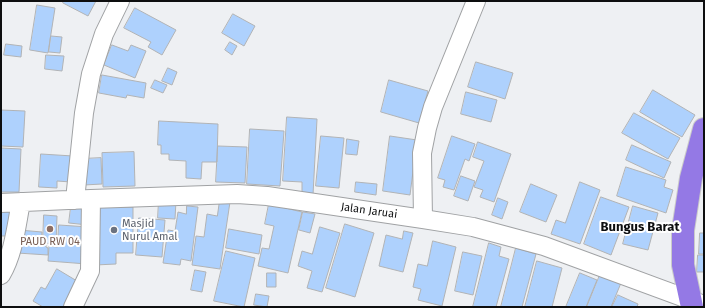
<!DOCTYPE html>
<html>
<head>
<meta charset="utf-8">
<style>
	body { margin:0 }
	#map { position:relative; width:705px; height:308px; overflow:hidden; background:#eef0f3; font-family:"Fira Sans",sans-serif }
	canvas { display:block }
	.frame { position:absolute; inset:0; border:2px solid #0d0e0f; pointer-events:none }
</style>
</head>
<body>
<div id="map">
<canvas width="705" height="308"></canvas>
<div class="frame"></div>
</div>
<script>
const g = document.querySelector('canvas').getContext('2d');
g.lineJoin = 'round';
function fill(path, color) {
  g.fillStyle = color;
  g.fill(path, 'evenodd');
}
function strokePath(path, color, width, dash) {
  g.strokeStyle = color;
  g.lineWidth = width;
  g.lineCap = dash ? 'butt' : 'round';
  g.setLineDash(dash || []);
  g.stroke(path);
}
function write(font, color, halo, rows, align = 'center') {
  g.font = font + ' "Fira Sans",sans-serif';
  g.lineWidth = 4;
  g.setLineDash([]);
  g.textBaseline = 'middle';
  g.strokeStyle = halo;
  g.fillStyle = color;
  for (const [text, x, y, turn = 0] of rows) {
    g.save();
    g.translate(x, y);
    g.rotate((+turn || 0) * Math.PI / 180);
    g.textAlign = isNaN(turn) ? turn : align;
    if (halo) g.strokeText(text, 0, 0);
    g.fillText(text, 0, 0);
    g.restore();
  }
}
const building = new Path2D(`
	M64 1H96L88 16 63 3Z
	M37 5 55 8 48 53 30 50Z
	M135 8 176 30 162 55 148 47 151 42 124 28Z
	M233 14 255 26 244 46 222 33Z
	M51 36 62 37 60 53 49 52Z
	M230 42 237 46 232 55 225 50Z
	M6 44 22 46 21 57 4 55Z
	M112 45 128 51 131 45 146 51 135 78 104 65Z
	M46 55 64 56 62 71 45 69Z
	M476 62 513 73 505 99 468 87Z
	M168 68 177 72 172 85 162 81Z
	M102 75 146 83 144 98 127 95 126 98 99 93Z
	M155 80 167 85 163 93 151 88Z
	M389 80 428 91 419 123 381 112Z
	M653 90 695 115 682 137 640 112Z
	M466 92 497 100 491 122 461 114Z
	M1 110 25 111 23 147 1 146Z
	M634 113 680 138 668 159 622 133Z
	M287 117 317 119 313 195H302V182L283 181Z
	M159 121 218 124 217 162H202L201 179 186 178V161L169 160V154H161V145H158Z
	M250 129 284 131 280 186 247 184Z
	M321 136 344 138 339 188 316 186Z
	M390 136 417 140 410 195 383 191Z
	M452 136 475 144 469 161 465 159 454 190 443 187 445 180 438 178Z
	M347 139 359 141 357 155 346 154Z
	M478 142 511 154 494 202 480 197 483 190 474 187 484 161 473 157Z
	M632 145 671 162 664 178 626 160Z
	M218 146 247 147 245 183 216 182Z
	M1 148 21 149 19 192H1Z
	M134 152 135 186 103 187 102 153Z
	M41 154 73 156 71 182 57 181V188L39 187Z
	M101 158 102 184 84 185 82 159Z
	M626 167 666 180 664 187 673 190 666 213 617 196Z
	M461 176 475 181 468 201 454 196Z
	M356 182 377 184 376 195 355 192Z
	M580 182 600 190 580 244 551 234 556 220 565 223Z
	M531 184 557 195 546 222 520 212Z
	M601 197 629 207 611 255 584 244Z
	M498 198 508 202 502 219 492 215Z
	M159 200 176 201 175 219 158 218Z
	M220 200 230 202 220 269 192 265 196 236 204 237 207 214 217 216Z
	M269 204 302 212 288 273 258 266 262 248 269 249 274 226 265 224Z
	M187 206 198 207 191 261 181 259 180 265 163 263 168 230 175 231 178 212 186 214Z
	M633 206 658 213 648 250 623 244Z
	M71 207 90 210 88 225 69 223Z
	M95 207H133V253H116V264L95 265Z
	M1 210 10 211V236H1Z
	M303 212 315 214 310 233 299 230Z
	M44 215 57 216 56 244 43 243Z
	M139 218 165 220 162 257 136 255Z
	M345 224 374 233 355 297 326 288Z
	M59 225 89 227 87 264 48 261 49 246 57 247Z
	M320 227 340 233 322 292 307 288 312 271 298 266 302 251 312 254Z
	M229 229 262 235 259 254 226 248Z
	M19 230 42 232 41 244H46V247L48 248V255L17 253Z
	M404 231 413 233 403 272 379 266 386 235 402 239Z
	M700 233H704V254H699Z
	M433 241 456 247 442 306 418 300 421 289 413 287 418 264 427 266Z
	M489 243 501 247 499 256 509 259 496 307H473Z
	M516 248 536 254 522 307H501Z
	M226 251 255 258 244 307 214 301Z
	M463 252 482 256 473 295 455 291Z
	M698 255H704V272H697Z
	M537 261 562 268 552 307H525Z
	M57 269 77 281 70 307H43L33 301 41 287 45 289Z
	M195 270 206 272 202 292 191 290Z
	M267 273H276V287H267Z
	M580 273 597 280 586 307H566Z
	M600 275 621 283 611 307H587Z
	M256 294 269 296 267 307 254 305Z
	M618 295 638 304 637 307H612Z`);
fill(building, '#aed1fd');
strokePath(building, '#b1b3b5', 1);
const minor = new Path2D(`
	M75 200 84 113 91 74 104 34 120 1
	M1 203 91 199 237 194 267 196 423 219 473 227 544 246 704 305
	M423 219 422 153 427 128 433 107 476 1
	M1 275C14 253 16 227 21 202
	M73 307 90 271 91 199`);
const highway = new Path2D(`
	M692 307 683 265V230L691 178 704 129`);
strokePath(minor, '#a0a2a4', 20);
strokePath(highway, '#cacaca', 24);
strokePath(minor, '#fff', 18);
strokePath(highway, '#9479e5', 22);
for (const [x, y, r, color] of [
	[50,229,4,"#8d6e63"],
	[114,230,4,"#6b7280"]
]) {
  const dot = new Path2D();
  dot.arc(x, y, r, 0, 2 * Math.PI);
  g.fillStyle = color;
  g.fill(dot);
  strokePath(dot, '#fff', 1.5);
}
write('11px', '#0d0e0f', '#fff', [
	["Jalan Jaruai",369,211,8]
]);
write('11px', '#5b616d', '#fff', [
	["Masjid",122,224],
	["Nurul Amal",122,237]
], 'left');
write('11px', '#785e54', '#fff', [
	["PAUD RW 04",50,242]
]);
write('bold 13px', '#0d0e0f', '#fff', [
	["Bungus Barat",640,227]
]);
</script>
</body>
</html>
